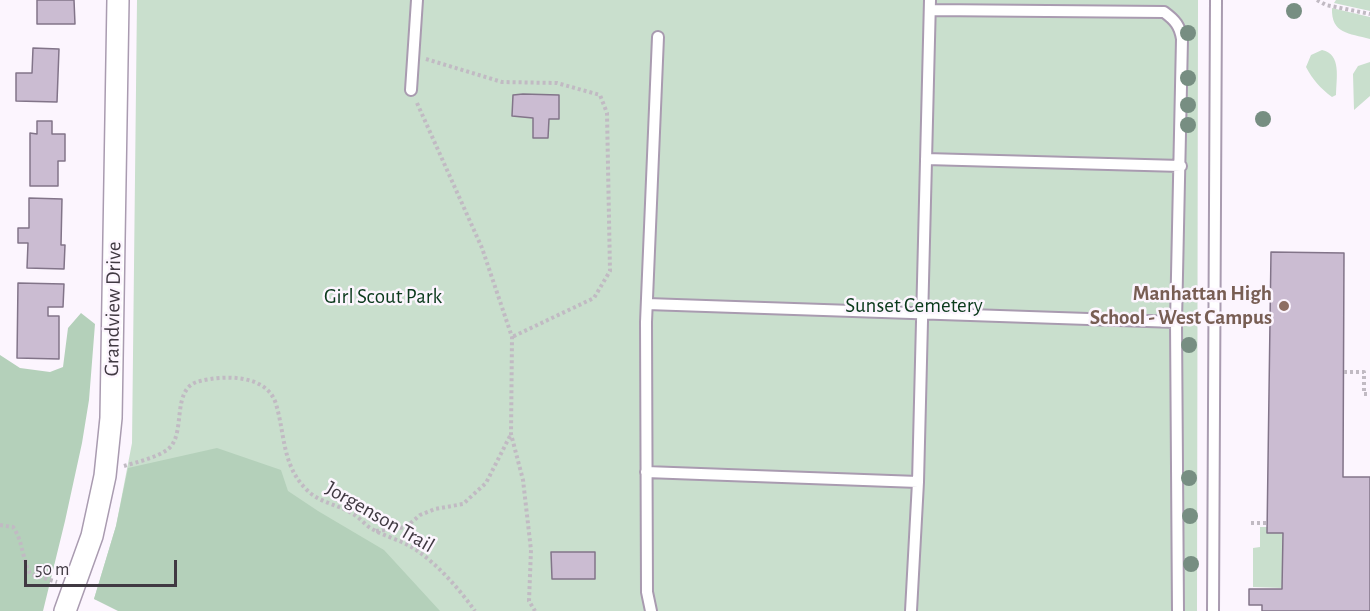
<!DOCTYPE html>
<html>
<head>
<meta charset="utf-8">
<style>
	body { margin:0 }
	#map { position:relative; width:1370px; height:611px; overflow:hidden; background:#fcf5fe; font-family:"Alegreya Sans",sans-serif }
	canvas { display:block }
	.scale { position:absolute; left:24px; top:560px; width:153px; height:27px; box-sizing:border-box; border:3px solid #403942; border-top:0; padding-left:8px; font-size:18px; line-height:21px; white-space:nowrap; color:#403942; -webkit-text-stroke:4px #fcf5fe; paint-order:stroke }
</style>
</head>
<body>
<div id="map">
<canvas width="1370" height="611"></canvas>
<div class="scale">50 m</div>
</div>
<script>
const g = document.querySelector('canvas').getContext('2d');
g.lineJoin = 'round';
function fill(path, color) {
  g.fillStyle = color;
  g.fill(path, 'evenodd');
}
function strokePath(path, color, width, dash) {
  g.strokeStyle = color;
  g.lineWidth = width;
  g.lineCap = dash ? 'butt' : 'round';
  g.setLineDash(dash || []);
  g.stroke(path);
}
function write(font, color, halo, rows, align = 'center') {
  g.font = font + ' "Alegreya Sans",sans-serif';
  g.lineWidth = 5;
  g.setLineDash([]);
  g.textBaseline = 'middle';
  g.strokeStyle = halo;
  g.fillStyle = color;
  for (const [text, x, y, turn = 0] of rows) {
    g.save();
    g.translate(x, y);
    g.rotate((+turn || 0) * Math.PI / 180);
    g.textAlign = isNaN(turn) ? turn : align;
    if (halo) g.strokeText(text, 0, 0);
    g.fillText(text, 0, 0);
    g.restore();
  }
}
fill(new Path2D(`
	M137 0H1198L1197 611H130L94 599 116 526 132 443Z
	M1336 0H1370V11L1334 3Z
	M1332 8 1370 17V39C1349 33 1331 34 1332 8Z
	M1322 50C1342 54 1336 79 1336 95L1332 97C1320 88 1313 80 1306 67L1311 55Z
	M1370 62V96L1354 110 1353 74 1358 66Z
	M1260 527H1268L1283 533 1282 588 1253 587V548L1260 547Z`), '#c9dfcd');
fill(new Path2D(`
	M81 313 95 324 89 400 82 443 65 521 43 611H0V355L20 368 50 372 63 367 68 328Z
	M217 448 281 470 288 491 318 511 384 550 440 611H118L94 599 116 526 128 468Z`), '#b4d0ba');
const building = new Path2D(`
	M37 0H74L75 24H37Z
	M33 48 59 49 57 102 16 101V73H32Z
	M523 94 559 95V119H549L548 138H533V118L512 116 513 95Z
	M37 121H52V134H65V161H58V186H30V133L37 134Z
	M29 198 62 199 61 245H65L64 269 27 268 28 243H18V228H29Z
	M1271 252 1344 253 1343 477H1370V611H1262V605H1249V589H1282L1283 533H1267Z
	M18 283 64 284 63 307H48V316H59V359L17 358Z
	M551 552H595V579H552Z`);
fill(building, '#cbbcd2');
strokePath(building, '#827489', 1.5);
const lane = new Path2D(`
	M930 10 1164 12C1175 20 1180 26 1182 39L1176 322 1178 611
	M411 90 417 0
	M926 159 1181 166
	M647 304 1176 322
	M646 472 918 482
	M651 611 647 592 646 322 658 37
	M911 611 918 482 930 0
	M1213 611 1216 0`);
const street = new Path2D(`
	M65 611 92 536 105 476 111 418 118 0`);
strokePath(lane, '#a99bb0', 14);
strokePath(street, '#a99bb0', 24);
strokePath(new Path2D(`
	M1317 0 1326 5 1370 14
	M426 59 502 82 557 83 600 95 607 113 610 271 594 298 512 337
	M417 103 482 248 512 337 511 434 523 480 531 550 529 601 535 611
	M1344 372H1364V394H1370
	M124 466C137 462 155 458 167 450 188 435 169 388 200 381 224 375 267 374 276 404 285 434 282 464 305 488 319 504 340 504 356 516 362 520 367 527 374 530 388 538 405 541 419 552 440 567 460 590 475 611
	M1251 523H1268
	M0 525 13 527C23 541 22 558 30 574L57 582
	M376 531 406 527 420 515 435 509 463 504 486 483 511 434`), '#c1bac3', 4, [3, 3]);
strokePath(lane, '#fff', 10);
strokePath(street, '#fff', 21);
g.fillStyle = '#778e82';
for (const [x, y] of [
	[1294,11],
	[1188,33],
	[1188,78],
	[1188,105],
	[1263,119],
	[1188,125],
	[1189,345],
	[1189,478],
	[1190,516],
	[1191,564]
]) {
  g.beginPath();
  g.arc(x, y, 8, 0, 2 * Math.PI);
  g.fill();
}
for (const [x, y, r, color] of [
	[1284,306,6,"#8d6e63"]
]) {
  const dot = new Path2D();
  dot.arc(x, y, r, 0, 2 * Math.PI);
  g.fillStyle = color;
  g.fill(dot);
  strokePath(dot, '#fcf5fe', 2);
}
write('bold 21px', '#785e54', '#fcf5fe', [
	["Manhattan High",1272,294],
	["School - West Campus",1272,318]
], 'right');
write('21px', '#0b3a1c', '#fcf5fe', [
	["Girl Scout Park",383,297],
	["Sunset Cemetery",914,306]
]);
write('21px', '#403942', '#fcf5fe', [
	["Grandview Drive",113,309,-89],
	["Jorgenson Trail",380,517,30]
]);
</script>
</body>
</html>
